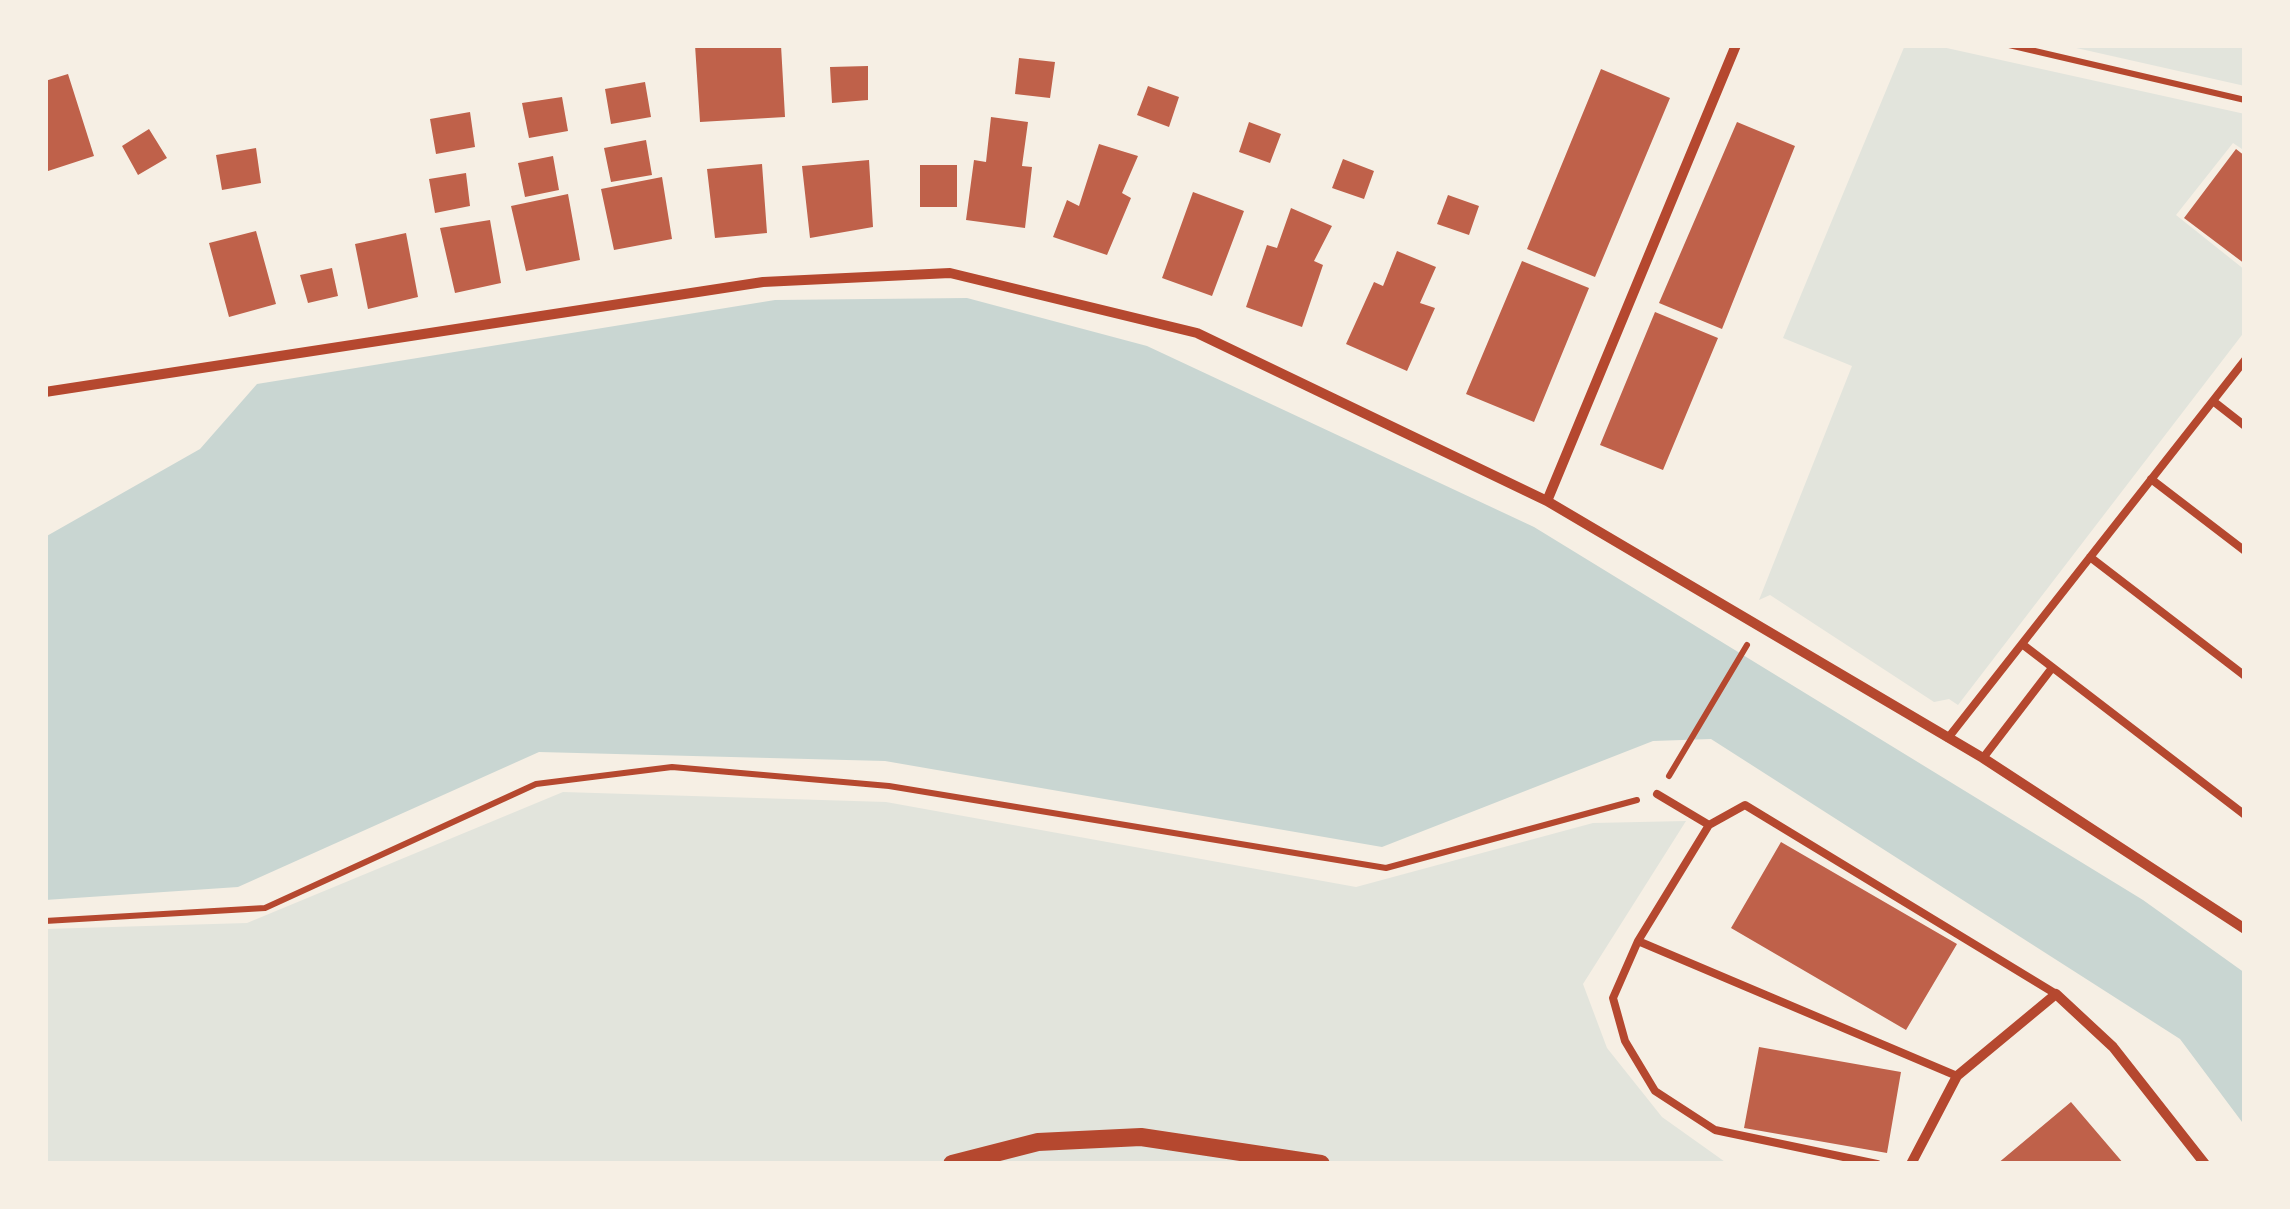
<!DOCTYPE html>
<html>
<head>
<meta charset="utf-8">
<style>
	body { margin:0 }
	#map { position:relative; width:2290px; height:1209px; overflow:hidden; background:#f6efe4; font-family:"Noto Sans",sans-serif }
	canvas { display:block }
	.frame { position:absolute; inset:0; border:48px solid #f6efe4; pointer-events:none }
</style>
</head>
<body>
<div id="map">
<canvas width="2290" height="1209"></canvas>
<div class="frame"></div>
</div>
<script>
const g = document.querySelector('canvas').getContext('2d');
g.lineJoin = 'round';
function fill(path, color) {
  g.fillStyle = color;
  g.fill(path, 'evenodd');
}
function strokePath(path, color, width, dash) {
  g.strokeStyle = color;
  g.lineWidth = width;
  g.lineCap = dash ? 'butt' : 'round';
  g.setLineDash(dash || []);
  g.stroke(path);
}
fill(new Path2D(`
	M1905 45H1933L2245 114V151L2233 143 2176 215 2245 270V331L1958 705 1949 699 1934 702 1770 595 1759 600 1852 366 1783 338Z
	M2063 45H2245V86Z
	M563 792 886 802 1356 887 1593 823 1686 821 1583 984 1607 1048 1662 1117 1728 1164H45V929L247 923Z`), '#e2e4dc');
fill(new Path2D(`
	M967 298 1147 346 1534 527 2143 900 2245 973V1126L2180 1039 1711 739 1653 741 1382 847 885 761 539 752 238 887 45 900V537L200 449 257 384 775 300Z`), '#c9d6d2');
fill(new Path2D(`
	M695 45H781L785 117 700 122Z
	M1019 58 1055 62 1050 98 1015 94Z
	M868 66V100L832 103 830 67Z
	M1601 69 1670 98 1595 277 1527 249Z
	M68 74 94 156 45 172V81Z
	M645 82 651 117 611 124 605 89Z
	M1148 86 1179 97 1169 127 1137 115Z
	M562 97 568 131 529 138 522 103Z
	M470 112 475 147 436 154 430 119Z
	M991 117 1028 122 1022 166 1032 167 1025 228 966 220 974 160 986 162Z
	M1249 122 1281 134 1270 163 1239 152Z
	M1737 122 1795 146 1722 329 1659 303Z
	M149 129 167 158 138 175 122 146Z
	M646 140 652 175 611 182 604 148Z
	M1099 144 1138 156 1122 193 1131 198 1107 255 1053 237 1067 200 1079 206Z
	M256 148 261 183 222 190 216 155Z
	M2236 149 2245 156V264L2184 218Z
	M553 156 559 190 525 197 518 163Z
	M1343 159 1374 171 1364 199 1332 188Z
	M869 160 873 227 810 238 802 166Z
	M762 164 767 233 715 238 707 169Z
	M920 165H957V207H920Z
	M466 173 470 206 435 213 429 179Z
	M662 177 672 239 614 250 601 189Z
	M1193 192 1244 211 1212 296 1162 278Z
	M568 194 580 260 526 271 511 206Z
	M1448 195 1479 206 1469 235 1437 224Z
	M1291 208 1332 226 1314 261 1323 265 1302 327 1246 307 1267 245 1277 248Z
	M490 220 501 283 455 293 440 228Z
	M256 231 276 304 229 317 209 243Z
	M406 233 418 297 368 309 355 244Z
	M1397 251 1436 267 1420 303 1435 308 1407 371 1346 344 1374 282 1383 286Z
	M1522 261 1589 288 1534 422 1466 394Z
	M332 268 338 296 308 303 300 275Z
	M1655 312 1718 338 1663 470 1600 445Z
	M1781 842 1957 944 1906 1030 1731 928Z
	M1759 1047 1901 1072 1887 1153 1744 1128Z
	M2071 1102 2124 1164H1997Z`), '#bf614a');
strokePath(new Path2D(`
	M2009 45 2245 100
	M1669 776 1747 645
	M45 921 265 908 536 784 672 767 889 786 1386 868 1637 800`), '#b5482f', 6);
strokePath(new Path2D(`
	M2213 401 2245 426
	M2151 479 2245 551
	M2090 557 2245 676
	M2022 644 2245 815
	M1948 738 2245 360
	M1983 758 2052 668
	M1657 794 1709 825
	M1638 941 1957 1076
	M1877 1164 1715 1130 1655 1091 1625 1041 1613 998 1638 941 1709 825 1745 805 2056 994`), '#b5482f', 8);
strokePath(new Path2D(`
	M45 392 763 282 950 273 1197 333 1547 501 1983 758 2245 929
	M1547 501 1736 45
	M1911 1164 1957 1076 2056 994 2113 1047 2205 1164`), '#b5482f', 10);
strokePath(new Path2D(`
	M952 1164 1038 1142 1141 1137 1321 1164`), '#b5482f', 18);
</script>
</body>
</html>
